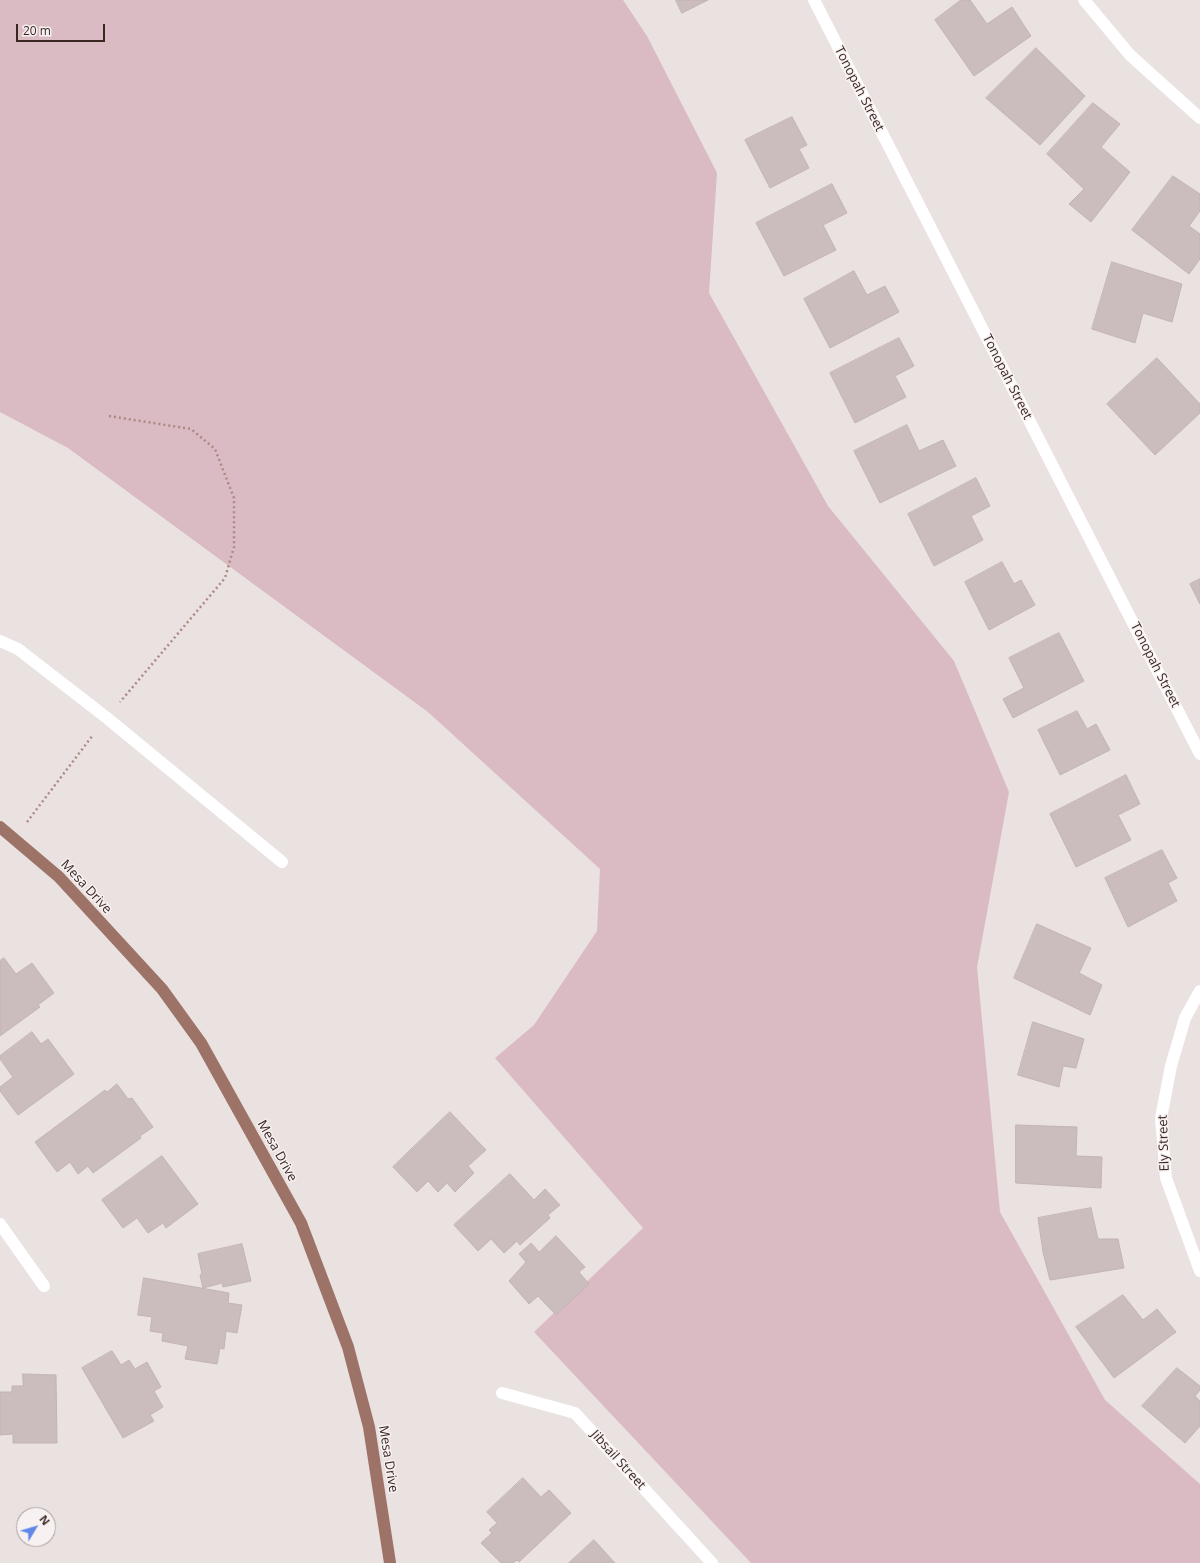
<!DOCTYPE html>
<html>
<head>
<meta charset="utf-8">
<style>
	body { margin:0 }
	#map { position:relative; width:1200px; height:1563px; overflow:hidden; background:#eae1e1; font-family:"Open Sans",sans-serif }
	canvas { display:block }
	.north { position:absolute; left:16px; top:1507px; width:40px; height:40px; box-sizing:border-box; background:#f7f1f1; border:1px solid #aba09e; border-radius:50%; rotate:52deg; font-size:11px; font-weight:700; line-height:16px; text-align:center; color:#3a2722 }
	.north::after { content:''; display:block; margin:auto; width:14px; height:18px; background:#6088e9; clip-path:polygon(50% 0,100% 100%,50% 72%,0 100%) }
	.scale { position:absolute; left:16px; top:24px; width:89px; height:18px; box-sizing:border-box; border:2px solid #3a2722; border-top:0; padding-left:5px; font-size:12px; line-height:14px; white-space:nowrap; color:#3a2722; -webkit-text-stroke:3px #f7f1f1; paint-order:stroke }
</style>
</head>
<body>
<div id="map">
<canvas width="1200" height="1563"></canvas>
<div class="north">N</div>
<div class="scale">20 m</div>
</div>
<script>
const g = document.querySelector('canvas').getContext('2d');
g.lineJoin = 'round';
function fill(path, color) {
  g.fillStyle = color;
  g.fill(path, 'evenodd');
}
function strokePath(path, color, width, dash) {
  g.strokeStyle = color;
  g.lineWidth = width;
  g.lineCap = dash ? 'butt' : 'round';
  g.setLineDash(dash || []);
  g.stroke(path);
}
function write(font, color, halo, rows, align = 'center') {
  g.font = font + ' "Open Sans",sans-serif';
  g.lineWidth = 3;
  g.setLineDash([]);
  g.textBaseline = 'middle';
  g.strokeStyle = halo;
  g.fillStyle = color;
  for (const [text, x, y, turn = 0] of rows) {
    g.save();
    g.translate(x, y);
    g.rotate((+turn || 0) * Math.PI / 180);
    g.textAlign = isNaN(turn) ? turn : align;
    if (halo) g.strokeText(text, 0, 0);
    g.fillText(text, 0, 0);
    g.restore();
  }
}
fill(new Path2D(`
	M0 0H623L647 36 717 173 709 293 828 506 954 661 1009 792 977 967 1000 1212 1105 1400 1200 1484V1563H751L534 1332 643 1228 495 1058 534 1025 597 931 600 869 428 712 68 448 0 412Z`), '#dabbc3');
const building = new Path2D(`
	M676 0H708L682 13Z
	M961 0H970L987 24 1012 7 1031 36 974 76 935 20Z
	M1036 48 1085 96 1040 145 986 98Z
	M1093 103 1120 124 1101 147 1130 172 1091 222 1069 204 1084 189 1047 154Z
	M792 117 807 145 799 149 809 168 770 188 745 140Z
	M1173 176 1200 194V211L1189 226 1200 234V259L1189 274 1132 230Z
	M832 184 847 213 823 225 836 250 784 276 756 223Z
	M1112 262 1182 284 1172 322 1143 313 1135 343 1092 329Z
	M854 271 867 295 885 286 899 312 830 348 804 299Z
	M899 338 914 366 895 376 906 397 855 423 830 373Z
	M1157 358 1200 404V413L1155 455 1107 404Z
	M907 425 919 451 943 440 956 466 880 503 854 451Z
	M976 478 990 506 971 516 983 540 934 566 908 514Z
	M1002 562 1014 584 1021 580 1035 605 989 630 965 582Z
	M1200 579V604L1190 584Z
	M1059 633 1084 681 1013 718 1003 699 1024 688 1009 658Z
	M1077 711 1087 729 1096 724 1110 750 1060 775 1038 730Z
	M1126 775 1140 804 1118 815 1131 840 1076 867 1050 814Z
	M1162 850 1177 878 1168 883 1177 901 1128 927 1105 878Z
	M1037 924 1091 948 1079 973 1102 985 1090 1015 1014 978Z
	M4 958 16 974 32 963 54 993 38 1005 40 1007 0 1036V961Z
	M1033 1022 1084 1039 1076 1068 1063 1066 1059 1087 1018 1075Z
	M32 1032 41 1044 48 1039 74 1074 18 1115 0 1091V1087L13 1077 0 1059V1056Z
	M117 1084 128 1099 132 1098 153 1127 140 1136 141 1138 93 1173 88 1166 78 1174 70 1162 57 1172 35 1142 105 1090 107 1092Z
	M450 1112 486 1150 468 1166 474 1173 455 1192 447 1183 438 1192 428 1181 417 1192 393 1167Z
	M1016 1125 1077 1127 1076 1156 1102 1157 1101 1188 1016 1183Z
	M162 1156 198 1204 166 1228 163 1223 148 1233 137 1218 123 1228 102 1200Z
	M510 1174 534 1200 545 1189 560 1205 548 1215 550 1218 520 1245 517 1241 504 1253 491 1239 478 1251 454 1225Z
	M1091 1208 1098 1239H1118L1124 1268 1050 1280 1043 1252 1038 1218Z
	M556 1236 585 1267 579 1272 589 1284 556 1315 538 1296 529 1304 509 1281 526 1262 519 1254 531 1243 539 1252Z
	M242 1244 251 1281 223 1287 222 1283 203 1288 200 1275 202 1274 198 1254Z
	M144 1278 229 1293 228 1303 242 1305 237 1333 226 1331 224 1349 220 1348 217 1364 185 1359 188 1346 162 1341 163 1333 150 1331 152 1317 138 1315Z
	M1123 1295 1143 1320 1157 1309 1176 1332 1114 1378 1076 1327Z
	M112 1351 121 1365 129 1360 135 1369 147 1362 161 1387 154 1391 163 1407 150 1415 154 1421 123 1438 82 1368Z
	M1177 1368 1200 1386V1390L1195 1396 1200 1401V1426L1185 1443 1142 1406Z
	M23 1374 56 1375 57 1443H13V1434L0 1435V1392H12V1386H23Z
	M523 1478 541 1497 549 1490 571 1513 519 1562 517 1560 513 1563H501L481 1543 492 1533 489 1530 497 1523 487 1512Z
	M594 1540 615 1563H569Z`);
fill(building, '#cbbdbd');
strokePath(building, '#c3b4b3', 1);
strokePath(new Path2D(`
	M109 416 191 429 215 449 234 498V547L225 578 120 702
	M27 822 93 735`), '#ac8983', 2.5, [2, 3]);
strokePath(new Path2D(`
	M814 0 1200 754
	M1084 0 1130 55 1200 118
	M0 641 18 649 107 718 282 862
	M1200 991 1185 1018 1171 1066 1161 1118 1166 1178 1200 1271
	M0 1224 44 1286
	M502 1393 575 1413 712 1563`), '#fff', 12);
strokePath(new Path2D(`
	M0 827 59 877 162 989 201 1043 301 1223 348 1347 369 1427 390 1563`), '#9d7368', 12);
write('13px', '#3a2722', '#f7f1f1', [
	["Tonopah Street",859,89,63],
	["Tonopah Street",1007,377,63],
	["Tonopah Street",1155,665,63],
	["Mesa Drive",86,887,47],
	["Ely Street",1164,1143,-92],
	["Mesa Drive",277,1151,61],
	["Mesa Drive",388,1459,81],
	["Jibsail Street",618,1460,48]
]);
</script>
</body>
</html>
